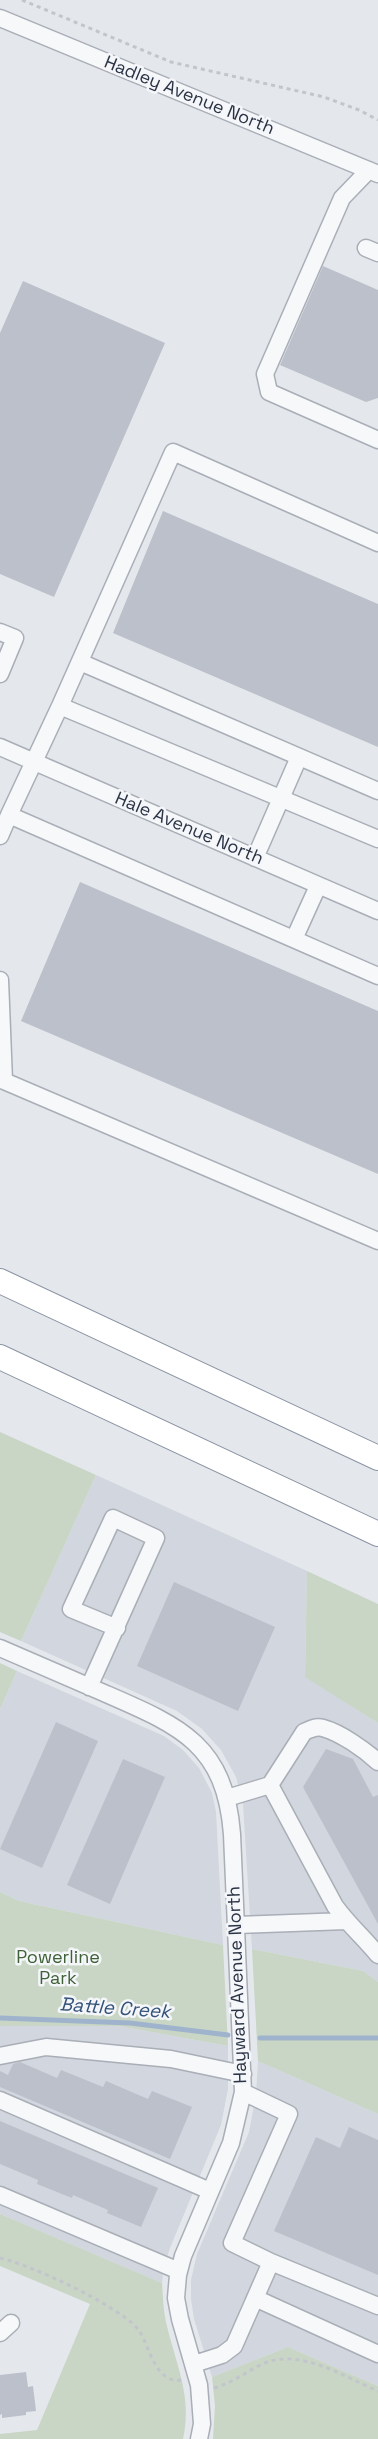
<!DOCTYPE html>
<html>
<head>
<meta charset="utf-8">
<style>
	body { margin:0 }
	canvas { display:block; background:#e4e7ec }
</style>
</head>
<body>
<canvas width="378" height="2439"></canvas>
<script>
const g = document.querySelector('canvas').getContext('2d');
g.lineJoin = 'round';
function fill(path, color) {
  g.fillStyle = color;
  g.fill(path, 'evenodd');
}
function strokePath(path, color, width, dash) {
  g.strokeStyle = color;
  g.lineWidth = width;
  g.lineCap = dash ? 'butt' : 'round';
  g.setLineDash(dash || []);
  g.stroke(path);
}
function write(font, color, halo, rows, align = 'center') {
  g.font = font + ' "Space Grotesk",sans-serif';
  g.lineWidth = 5;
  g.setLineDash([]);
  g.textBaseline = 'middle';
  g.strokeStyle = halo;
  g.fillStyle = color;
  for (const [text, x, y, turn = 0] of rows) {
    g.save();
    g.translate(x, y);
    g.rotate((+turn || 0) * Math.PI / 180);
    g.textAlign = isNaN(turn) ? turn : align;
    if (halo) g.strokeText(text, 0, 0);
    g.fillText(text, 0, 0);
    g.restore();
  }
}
fill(new Path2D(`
	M96 1475 307 1571 305 1676 378 1723V1982L363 1971 252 1949 243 1804 236 1777 221 1750 202 1729 177 1711 21 1641Z
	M17 1671 164 1736 183 1750 199 1768 212 1793 216 1812 223 1945 19 1901 0 1892V1709Z
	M0 2026H119L228 2046V2089L221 2125 170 2248 163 2270 162 2286V2283L0 2214Z
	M258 2061 378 2114V2386L288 2347 212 2377 194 2319 191 2299V2280L197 2254 249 2132 256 2095Z`), '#d2d6de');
fill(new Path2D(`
	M0 1432 96 1475 21 1641 0 1632Z
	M307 1571 378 1604V1723L305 1677Z
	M0 1663 17 1671 0 1709Z
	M0 1892 19 1901 223 1945 228 2046 119 2026H0Z
	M252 1949 363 1971 378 1982V2114L258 2061Z
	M0 2214 162 2283C163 2296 163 2309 166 2322 175 2362 193 2397 183 2439H0V2434L37 2430 90 2304 0 2266Z
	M288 2347 378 2386V2439H213L215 2406 212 2377Z`), '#c9d6c5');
strokePath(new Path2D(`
	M0 2018 130 2023 228 2035
	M260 2038H378`), '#9fb4cc', 5);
fill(new Path2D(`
	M323 266 378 290V398L366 402 280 365Z
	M23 281 165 343 54 597 0 574V333Z
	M163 511 378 604V747L113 633Z
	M80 882 378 1011V1174L21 1021Z
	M174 1582 275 1627 238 1711 137 1666Z
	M56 1722 98 1741 42 1868 0 1849Z
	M326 1749 353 1759 373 1797 378 1795V1924L303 1787Z
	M123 1759 165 1777 110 1904 67 1885Z
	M20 2062 57 2078 61 2070 103 2087 106 2081 148 2099 152 2091 192 2107 170 2159 0 2087V2071L8 2075 13 2064Z
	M0 2121 158 2188 141 2227 107 2213 108 2210 73 2195 72 2198 37 2184 38 2180 0 2164Z
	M349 2127 378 2140V2275L274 2231 316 2137 340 2148Z
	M26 2372 28 2387 33 2386 36 2411 26 2412V2415L2 2418V2414L0 2415V2375Z`), '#bbc0ca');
const minor = new Path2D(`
	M0 18 378 174
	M369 170 342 198 265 374 269 392 378 440
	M366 248 378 253
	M378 543 173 452 60 706 378 839
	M0 632 15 638 0 674
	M80 662 378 791
	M0 747 378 911
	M9 815 60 706
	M0 836 9 815 378 976
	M255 858 299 757
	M294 939 318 886
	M0 980 4 1081 378 1241
	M0 1648C35 1663 70 1678 104 1693 180 1726 225 1744 232 1834L243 2092 231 2143 183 2256 178 2275 176 2298 180 2319 199 2385 202 2424 199 2439
	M89 1687 156 1538 113 1518 71 1609 117 1628
	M270 1785 335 1906C348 1924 364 1938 378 1955
	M227 1798 270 1785 304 1732C310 1729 316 1726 323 1728 341 1733 365 1750 378 1762
	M237 1925 346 1921
	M0 2056 46 2047 171 2059 243 2074
	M0 2100 210 2191
	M0 2195 179 2271
	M271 2262 378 2306
	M255 2298 378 2354
	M0 2333 11 2323
	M194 2364 222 2355 234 2346 271 2262 232 2243 289 2114 243 2092`);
const highway = new Path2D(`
	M0 1281 378 1458
	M0 1357 378 1534`);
strokePath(minor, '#a9aeb7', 19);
strokePath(highway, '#8b94a3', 26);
strokePath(new Path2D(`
	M22 0 171 62 324 97 359 110 378 120
	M0 2258C29 2264 125 2308 140 2332 150 2349 156 2384 182 2380
	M214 2388C232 2383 246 2372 262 2364 300 2347 344 2377 378 2391`), '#c2c5cb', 3, [4, 4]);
strokePath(minor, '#f7f8fa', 16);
strokePath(highway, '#fff', 24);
write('18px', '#2b3445', '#f4f6f9', [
	["Hadley Avenue North",189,96,22],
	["Hale Avenue North",189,829,23],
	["Hayward Avenue North",238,1985,-92]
]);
write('18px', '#3f6138', '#f4f6f9', [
	["Powerline",58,1958],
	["Park",58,1979]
]);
write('italic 19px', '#34527a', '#f4f6f9', [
	["Battle Creek",115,2009,4]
]);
</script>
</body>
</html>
